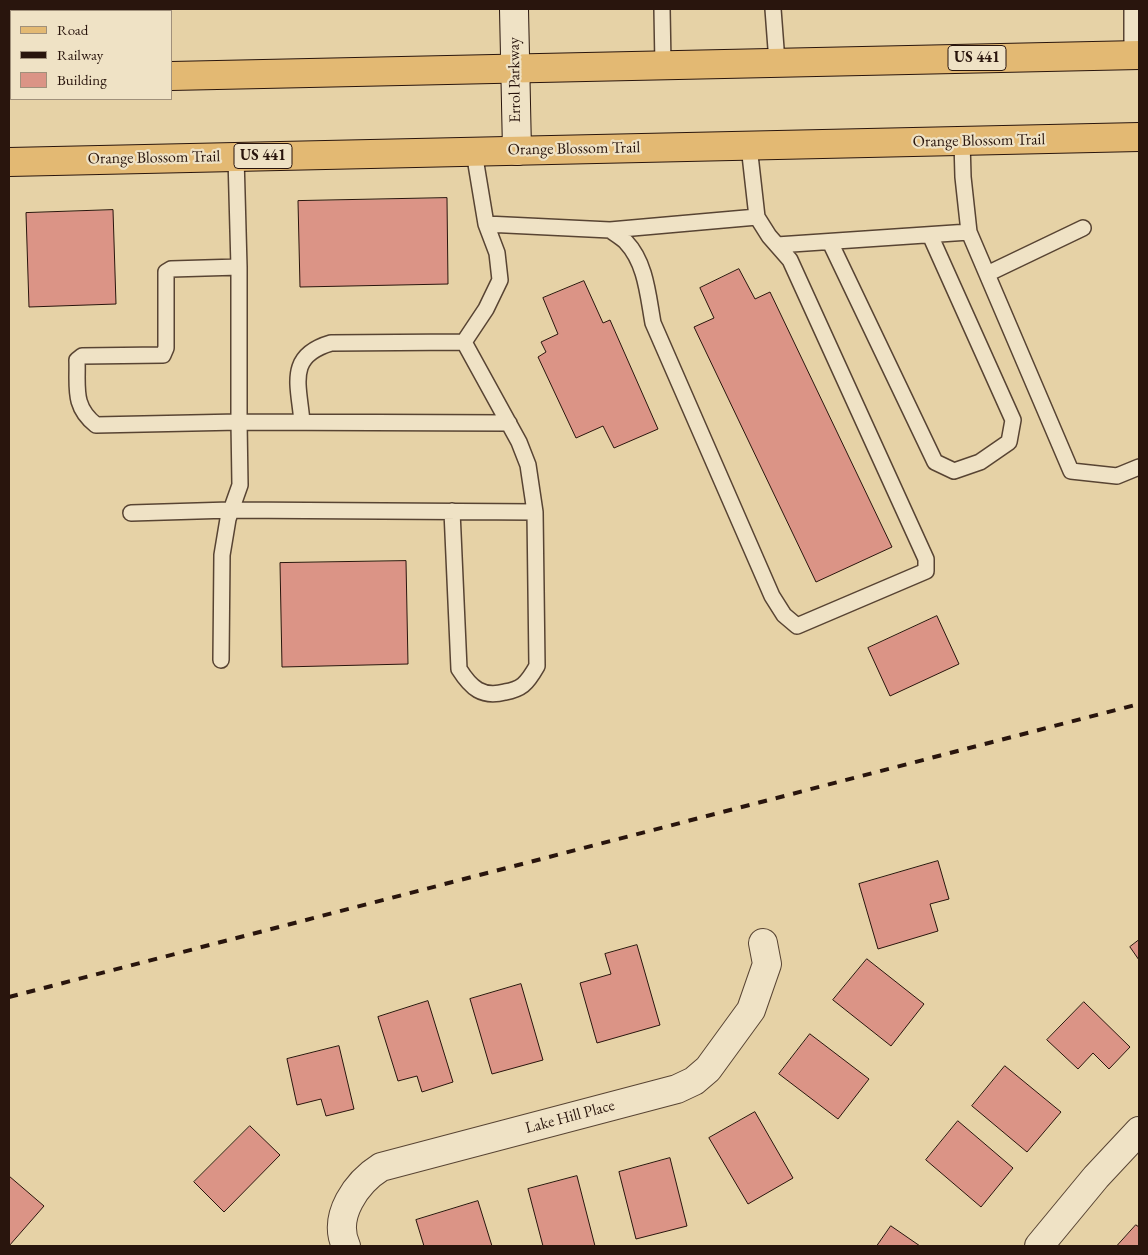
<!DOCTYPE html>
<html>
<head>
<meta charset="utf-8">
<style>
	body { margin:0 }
	#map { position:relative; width:1148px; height:1255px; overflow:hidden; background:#e6d2a6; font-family:"EB Garamond",serif }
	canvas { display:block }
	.frame { position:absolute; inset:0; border:10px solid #29150d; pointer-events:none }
	.legend { position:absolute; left:10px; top:10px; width:162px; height:90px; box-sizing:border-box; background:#efe2c5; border:1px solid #a0907b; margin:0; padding:6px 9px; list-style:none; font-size:15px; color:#29150d }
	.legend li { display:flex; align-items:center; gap:10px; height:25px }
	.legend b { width:25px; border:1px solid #a0907b }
</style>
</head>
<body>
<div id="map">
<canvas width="1148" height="1255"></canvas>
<div class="frame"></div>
<ul class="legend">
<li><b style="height:6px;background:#e3b973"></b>Road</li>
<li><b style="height:6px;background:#29150d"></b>Railway</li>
<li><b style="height:14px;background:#db9486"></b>Building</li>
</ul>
</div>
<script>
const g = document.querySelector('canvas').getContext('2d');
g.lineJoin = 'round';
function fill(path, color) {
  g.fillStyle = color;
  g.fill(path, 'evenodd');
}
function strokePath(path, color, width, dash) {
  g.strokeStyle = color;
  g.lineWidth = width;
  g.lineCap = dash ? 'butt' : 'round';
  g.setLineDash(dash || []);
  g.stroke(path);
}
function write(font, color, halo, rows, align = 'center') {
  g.font = font + ' "EB Garamond",serif';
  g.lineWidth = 4.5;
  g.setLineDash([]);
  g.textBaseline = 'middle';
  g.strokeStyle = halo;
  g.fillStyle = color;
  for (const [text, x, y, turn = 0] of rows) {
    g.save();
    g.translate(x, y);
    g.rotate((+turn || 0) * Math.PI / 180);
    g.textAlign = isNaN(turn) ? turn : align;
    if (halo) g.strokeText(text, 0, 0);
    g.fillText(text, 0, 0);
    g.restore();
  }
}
const building = new Path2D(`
	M447 198 448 284 300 287 298 201Z
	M113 210 116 304 29 307 26 213Z
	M739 269 755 299 770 292 892 547 816 582 694 327 714 318 700 288Z
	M584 281 603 323 610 320 658 429 614 448 603 426 576 438 538 357 546 352 541 342 558 334 543 298Z
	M406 561 408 664 282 667 280 563Z
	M937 616 959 664 890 696 868 648Z
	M938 861 949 899 930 904 938 931 878 949 859 884Z
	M1139 940V960L1130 947Z
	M637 945 660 1025 597 1043 580 983 611 974 605 954Z
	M867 959 924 1004 891 1046 833 1000Z
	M521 984 543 1060 492 1074 470 999Z
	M428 1001 453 1082 422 1092 417 1076 398 1081 378 1017Z
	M1084 1002 1130 1047 1109 1069 1093 1053 1078 1069 1047 1040Z
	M810 1034 869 1079 838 1119 779 1074Z
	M339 1046 354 1109 326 1116 321 1099 297 1105 287 1059Z
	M1005 1066 1061 1112 1027 1152 972 1106Z
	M755 1112 793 1178 748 1204 709 1138Z
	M958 1121 1013 1168 981 1207 926 1160Z
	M250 1126 280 1155 224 1212 194 1182Z
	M670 1158 687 1226 636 1239 619 1172Z
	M9 1176 44 1206 9 1246Z
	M577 1176 595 1246H543L528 1189Z
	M478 1201 492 1246H424L416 1220Z
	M1136 1225 1139 1227V1246H1117Z
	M891 1226 920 1246H877Z`);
fill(building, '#db9486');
strokePath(building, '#29150d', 1);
const lane = new Path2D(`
	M61 9V11
	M662 9 663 65
	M773 9 777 62
	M1132 55V9
	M962 141 963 177 969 232 1071 471 1117 476 1139 467
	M474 152 486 224 610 230C615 234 621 237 626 242 646 263 648 296 653 323L772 596 784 615 797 626 926 571V559L790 260 769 236 757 217 749 146
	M236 157 239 267V422L96 425C72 406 78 387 77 360L82 356 163 355 166 348V272L171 269 239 267
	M610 230 757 217
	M830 242 935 462 954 471 980 462 1009 442 1013 420 930 235
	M777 245 969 232
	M987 274 1083 228
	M302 422C299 385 286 356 331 343L464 342
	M452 511 459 669C471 688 482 698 505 692 511 691 518 689 523 685 529 680 533 673 537 666L535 512
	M131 513 230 510 535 512 528 465 519 442 464 342 486 309 500 280 497 253 486 224
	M221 660 222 555 228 519 240 485 239 422 509 423`);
const street = new Path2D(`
	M346 1246C332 1216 357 1182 381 1167L677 1089 694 1081 708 1069 751 1010 767 964 763 943
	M1039 1246 1096 1177 1139 1131`);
const secondary = new Path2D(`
	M514 9 517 151`);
const primary = new Path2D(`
	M171 76 1139 55
	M9 80H11
	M9 162 1139 137`);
strokePath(lane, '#584433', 18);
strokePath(street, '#584433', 30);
strokePath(secondary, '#29150d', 30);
strokePath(primary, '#29150d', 30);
strokePath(lane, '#efe2c5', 15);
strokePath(street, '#efe2c5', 28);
strokePath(secondary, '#efe2c5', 28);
strokePath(primary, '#e3b973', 28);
strokePath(new Path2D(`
	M9 997 1139 704`), '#29150d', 4, [9, 9]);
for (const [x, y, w] of [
	[977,58,58],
	[263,156,58]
]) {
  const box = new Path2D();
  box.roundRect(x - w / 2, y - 12.5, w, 25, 4);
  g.fillStyle = '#efe2c5';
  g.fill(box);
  strokePath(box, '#29150d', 1);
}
write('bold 15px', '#29150d', null, [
	["US 441",977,58],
	["US 441",263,156]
]);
write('16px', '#29150d', '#efe2c5', [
	["Errol Parkway",515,80,-91],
	["Orange Blossom Trail",979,141,-1],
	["Orange Blossom Trail",574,149,-1],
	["Orange Blossom Trail",154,158,-1],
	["Lake Hill Place",570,1117,-15]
]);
</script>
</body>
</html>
